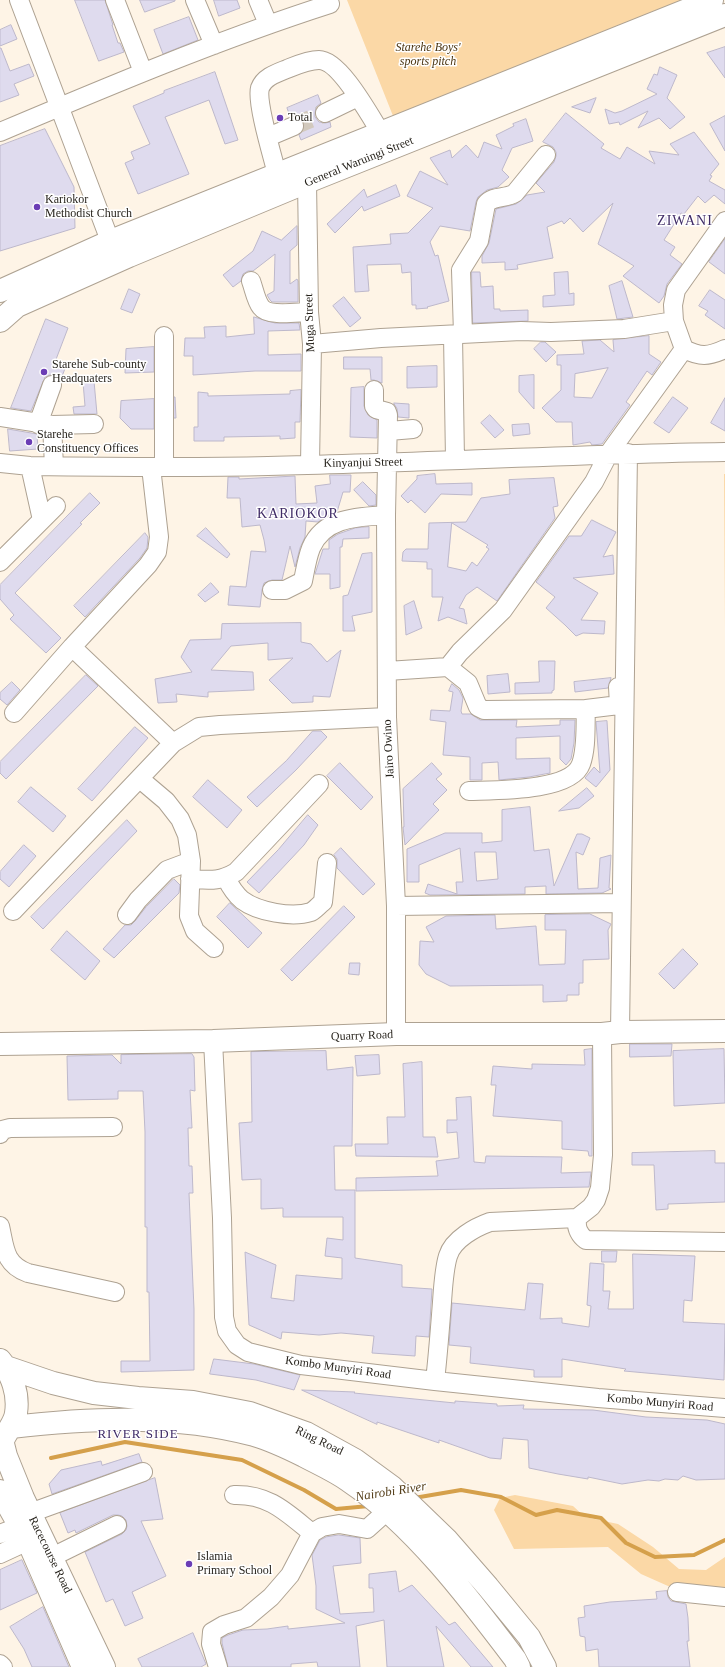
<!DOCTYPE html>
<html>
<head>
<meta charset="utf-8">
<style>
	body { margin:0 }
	canvas { display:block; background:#fef4e6 }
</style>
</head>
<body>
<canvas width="725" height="1667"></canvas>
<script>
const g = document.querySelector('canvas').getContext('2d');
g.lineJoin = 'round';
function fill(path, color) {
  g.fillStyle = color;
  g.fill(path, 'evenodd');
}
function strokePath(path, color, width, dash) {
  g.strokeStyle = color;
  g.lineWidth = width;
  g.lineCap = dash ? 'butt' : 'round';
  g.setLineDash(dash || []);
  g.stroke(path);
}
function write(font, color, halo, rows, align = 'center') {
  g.font = font + ' "Times New Roman",serif';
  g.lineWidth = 3;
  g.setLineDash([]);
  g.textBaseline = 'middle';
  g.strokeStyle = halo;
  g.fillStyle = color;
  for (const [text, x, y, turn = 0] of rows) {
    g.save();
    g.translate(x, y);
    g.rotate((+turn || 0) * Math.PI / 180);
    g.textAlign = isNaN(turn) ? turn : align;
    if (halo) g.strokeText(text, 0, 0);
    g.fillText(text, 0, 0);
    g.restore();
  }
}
fill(new Path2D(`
	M347 0H712L397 126Z
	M724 474H725V629Z
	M515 1495 573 1506 585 1517 618 1524 653 1547 679 1569 706 1570 725 1557V1587L668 1586 641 1574 608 1547 514 1549 494 1510 500 1498Z`), '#fbd8a6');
strokePath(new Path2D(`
	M51 1458 125 1442 242 1460 304 1490 336 1509 369 1506
	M414 1498 461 1490 501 1497 536 1515 557 1510 601 1518 626 1543 655 1557 694 1555 725 1540`), '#d5a04b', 4);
const building = new Path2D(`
	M75 0H105L113 25H112L118 43H120L124 52 99 61Z
	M140 0H175V1L145 12Z
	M214 0H237L240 8 219 16Z
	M189 17 198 40 163 54 154 30Z
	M11 25 17 39 0 46V30Z
	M725 47V78L707 53Z
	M0 48H1L10 71 29 64 34 76 14 84 19 95 0 102Z
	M660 67 677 75 667 98 685 117 670 129 659 118 638 128 648 111 620 125 619 122 609 124 605 109 615 113 622 111 657 94 647 89 654 74 657 75Z
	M215 72 238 140 225 144 209 100 165 117 189 174 138 194 125 163 134 159 131 152 150 144 133 106 164 93V91Z
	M318 95 321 103 316 107 315 113V117L319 122 325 123 330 122 331 127 301 140 299 135 304 128 303 122 300 117 295 116H290L287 108Z
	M596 98 590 113 572 107Z
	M566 113 604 144 601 148 620 159 627 147 655 164 649 151 679 155 670 144 694 132 719 164 710 175 712 176 709 181 725 190V204L714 195 705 203 698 196 684 214 681 213 664 240 675 247 670 255 682 264 667 284 664 296 659 303 623 276 634 266 598 244 613 203 583 232 570 218 564 224 562 221 547 227 553 258 517 265 518 269 505 270V262L482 263V256L489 243 496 209 516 204 527 195 545 192 536 183 554 162 556 156V152L553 147 543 142Z
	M725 116V151L710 124Z
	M526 119 533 141 512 148 502 170 509 177 498 187 487 190 478 197 476 202 470 231 440 226 430 242 435 256 438 255 449 301 427 307 428 308 416 309V305H412L411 272 402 273 401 264 367 265 369 291 355 292 353 247 391 244 390 234 408 233 433 208 407 196 420 171 448 185 430 158 450 150 452 158 466 145 478 158 484 142 502 149 496 135 514 126 513 124Z
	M45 129 74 187 75 228 0 251V146Z
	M396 185 400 196 364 211 362 206 335 233 327 224 364 189 367 197Z
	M297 226V245L290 251V284L297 279 298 281V302H272L270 300 267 295 274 291 275 254 253 271H248L243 274 241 281 233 287 223 275 253 251 262 231 281 240Z
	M725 239V274L709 262Z
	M472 272H480L481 287 493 286 494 309H500V311L528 310V321L473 323Z
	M568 272 569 294 574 293V305L543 307V296L555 295 554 273Z
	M622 281 633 317 617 319 609 286Z
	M129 289 140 294 132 313 121 309Z
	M710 290 725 300V329L705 315 708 311 699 306Z
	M344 297 361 318 350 327 333 306Z
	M254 317 275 323H299L300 330 268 331V355L301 354V371H255L193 375V356H184L185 338H205L204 327 226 326V337L254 334Z
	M46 319 68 328 55 362 66 366 61 379 55 375H50L45 377 31 411 12 408H11Z
	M649 336V354L661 362 652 375 647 371 626 402 630 405 602 444 592 445 590 442 573 445 572 422H556L542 408 561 390V365H557V355L584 354 582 341 600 340 614 352 613 340ZM608 368 592 398 574 397 575 374Z
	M541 342H545L556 352 546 362 534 349Z
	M154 347V372L125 373 126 349Z
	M344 357H382V383L374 380H371L370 369H344Z
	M437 366V387L407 388V367Z
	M534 375V409L519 392V376Z
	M94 381 97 414H74L73 407 85 406 83 382Z
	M364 387V406L368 415 377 420V438L350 437 351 388Z
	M301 390 300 422H295V438L280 439V436L224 437V441H194V427H198V392L208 393V396L290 394V391Z
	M174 397H175L176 418H174Z
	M673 397 688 408 669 433 654 423Z
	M725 398V431L711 423Z
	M154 399V429H131L120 418 121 401Z
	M394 403 409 404V418L398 417 397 409Z
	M490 415 504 430 495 438 481 423Z
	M529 424 530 434 513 436 512 425Z
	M8 429 37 434 38 449 10 451Z
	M435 474 436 484 472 483V495L441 494 425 513 411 500 408 503 401 496 417 479V476Z
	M330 475H351L350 492H343L337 512 318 522 306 521 305 537 300 548 295 567 290 546 282 580H272L264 583 262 590 260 607 228 605 230 586 246 587 251 551 266 552 264 540 260 525 242 527 240 498H227L228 477H239V479L295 476 296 504 317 503 315 486 330 484Z
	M554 478 558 506 553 507 555 518 497 601 477 587 466 595 459 608 464 609 467 624 448 617 438 621 443 597H432V569H427V562L402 561 403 552 406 549H428L429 523 466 522 481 498 510 494 509 480ZM452 523 488 545 486 547 489 549 477 566 472 562 466 571 448 567Z
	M363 482 376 495V505L369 506 354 490Z
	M90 493 100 503 80 523 82 524 15 593 61 638 46 653 10 619 14 615 0 599V585Z
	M592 520 616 532 603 557 613 555 614 574 573 578 598 593 581 620 605 621 604 634 583 633 576 636 565 625 546 608 555 597 536 582 569 536H581Z
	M369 527V538L343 539 342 547H340V587L330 589V574H315L323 549H329V540L338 534 355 528Z
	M206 528 230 554 227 558 197 536Z
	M145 533 148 537 147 548 140 558 85 617 74 606Z
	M372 553V612L352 616 355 631H343V596L348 595 362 554Z
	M211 583 219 592 205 602 198 595Z
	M414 601 422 628 406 635 404 606Z
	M301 623V642L311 644 327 662 341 650 330 697 313 696V702L292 703 269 680 293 658 268 660V643L231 646 211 670 253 672 254 690 208 692V697L176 694 177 702 158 703 155 679 192 672 181 657 190 640 221 639 222 624Z
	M539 661H555L554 690 552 691V693L515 694V683L539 682Z
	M508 674 510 692 488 694 487 676Z
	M86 675 98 686 6 779 0 773V762Z
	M611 678 608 688 575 692 574 682Z
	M12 682 20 690 7 705 0 699V693Z
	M452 684 459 690 463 698 461 711 462 714H471L480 720H517L516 727 560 725V720H575L574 743 571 759 566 765 560 759V736L516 738V759L550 758V773L529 777 499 780 498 762 482 763V780H470V757L443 755 446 722 430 720 431 710 450 711 453 692 449 691Z
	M607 721 610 770 596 787 585 778 594 767 600 773 596 722Z
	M135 727 148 738 92 801 78 789Z
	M313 731H321L327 737 296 770 257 807 247 797 286 761Z
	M340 763 373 797 361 810 327 776Z
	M432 763 442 774 436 779 447 790 433 804 439 810 405 845 403 827H404L403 789Z
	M208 780 242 810 227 828 193 797Z
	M31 787 66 816 53 832 18 802Z
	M587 788 594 796 579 808 559 811Z
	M530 807 534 851 549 849 554 886 577 834H582L590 838 583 855 576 852 578 889 598 888 600 858 611 855 609 888 611 889 602 893 546 894V886L525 887V894L430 895 425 893 428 884 457 894 456 882H463L460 848 419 865V882H407V849L445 833H482V843L502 841V810ZM475 852H496L498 879 477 881Z
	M308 815 318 825 304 845 259 893 247 882 278 850Z
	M127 820 137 831 43 929 31 917Z
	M24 845 36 856 9 887 0 879V872Z
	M341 848 375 884 363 895 337 868V859L334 855Z
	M174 879 180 885 179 893 114 958 103 949 125 925H131L135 921 146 907Z
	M230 903 262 933 248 948 217 917Z
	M344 906 355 917 292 981 281 970Z
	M590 914 611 924 608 930 609 959 583 960V983H579V995H567V1001L543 1002V985L450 986 426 974 419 965 420 941 434 942 426 927 446 916 495 915 496 929 536 926 539 965 565 964 566 930H545V915Z
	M67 931 100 961 85 980 51 950Z
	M683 949 698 964 674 989 659 974Z
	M350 963H360L359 975 349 974Z
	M630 1044H672L671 1056 630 1057Z
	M592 1049V1156H589L588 1151 562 1149V1121L493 1116 496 1085H491L493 1066 532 1069V1064L585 1065 584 1050Z
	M724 1049 725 1103 674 1106 673 1051Z
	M326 1051 327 1070 353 1067 352 1146H334L335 1190H355V1258L402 1265V1287L432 1289 429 1337 416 1336 415 1356 372 1353 374 1336 341 1333 319 1335 282 1332 281 1339 249 1325 245 1252 276 1265 271 1298 294 1301 296 1275 342 1279V1258L325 1256 327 1238 343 1240V1217H283V1208L261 1209V1179L242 1180 239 1123 252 1122 251 1052Z
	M192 1054 194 1057 195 1091 190 1090 192 1128H188L189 1166H192L193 1193H189L194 1309V1370L121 1372V1361H150L149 1292H147V1227H145V1132L143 1091H118V1099L68 1100 67 1056 112 1055 121 1064V1055Z
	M379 1055 380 1074 357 1076 355 1056Z
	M422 1062 423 1137H435L438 1157 356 1156 355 1144H388L387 1117H405L403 1064Z
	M471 1097 474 1162 485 1163 486 1156 562 1157 561 1173 591 1172 589 1187 356 1191V1178L438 1176 436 1161 459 1158 457 1132 447 1133V1120H457L456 1098Z
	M715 1151V1163H725V1202L668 1204V1209L656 1210 654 1165H632V1153Z
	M602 1251H617L616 1262H602Z
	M633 1254 695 1256 692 1301 684 1300 683 1322 725 1324 724 1380 624 1371 626 1369 562 1359V1377H534V1370L470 1363 471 1347 449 1345 452 1303 525 1310 528 1283 543 1284 540 1319 562 1318V1323L589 1327 591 1306 587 1305 590 1263 604 1264 603 1291H610L608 1309H633Z
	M214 1359 254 1364 300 1375 294 1390 256 1380 210 1374Z
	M302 1390 355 1392 354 1393 455 1403V1401L497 1404V1406L524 1405 523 1409 593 1410 646 1417 707 1420 725 1424V1479L696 1480 683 1476 678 1480 665 1479 659 1481 648 1480 622 1484 588 1477V1479L558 1474 529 1468 528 1440 503 1438 501 1459 490 1458 439 1440V1443L377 1422V1424Z
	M139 1454 142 1462 52 1494 49 1484 61 1470 101 1461 102 1465Z
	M155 1478 163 1519 141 1521 166 1576 132 1592 143 1618 125 1626 113 1599 106 1602 85 1552 122 1534 126 1530 127 1526 126 1520 122 1516 118 1515H113L76 1533 75 1530 68 1533 60 1513Z
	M339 1535 360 1538 361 1563 333 1566 340 1614 374 1612 373 1588H369V1574L396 1571 399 1592 412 1585 449 1625 455 1622 493 1667H471L436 1626 444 1667H387L384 1620 356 1626 360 1667H318L317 1662 291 1664V1667H228L222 1643V1638L228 1635 243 1630 267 1629 288 1626V1629L345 1623 316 1609V1586L312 1555 320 1540 326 1537Z
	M22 1560 37 1593 0 1610V1570Z
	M667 1591 668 1597 671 1601 686 1604 688 1618 689 1641H687L690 1667H599L598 1649 586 1651 585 1637 580 1636 578 1618 585 1617 584 1606 610 1602 657 1599 656 1592Z
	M43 1607 69 1667H32L24 1649 10 1627Z
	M193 1633 206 1664 201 1667H142L138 1659Z`);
fill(building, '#dfdbee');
strokePath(building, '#bdb8cb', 1);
strokePath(new Path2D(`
	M294 126 325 113`), '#d2c9bd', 18, [18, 9]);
const minor = new Path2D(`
	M19 0 115 254
	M115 0 143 72
	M195 0 214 45
	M258 0 268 24
	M325 113 358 97
	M0 132C109 86 218 40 330 4
	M268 137 294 126
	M277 174C273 158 256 102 260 88 264 77 277 73 287 69 297 65 308 60 319 60 340 60 370 116 381 133
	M307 182 309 312 312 344 310 464
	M251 281C254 289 256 301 261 307 268 317 298 312 309 312
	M463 334 461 270 479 241 486 204C493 195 506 199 515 193L546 155
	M453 335 455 460
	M312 344 381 338 521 331 551 332 624 329 674 321
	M684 349C700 357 708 357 725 349
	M374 390V406L376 409 387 412 388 415 386 515 387 717 396 906V1034
	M0 417 52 425
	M38 424 52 385
	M389 431 413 429
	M0 463 30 466C109 467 188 468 268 466 420 463 572 454 725 452
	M54 466 52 425 94 424
	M164 467V336
	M42 520 56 506
	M0 562 42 520 30 466
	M272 590H285L303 581C305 571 307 558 311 548 324 517 358 517 386 515
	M72 647 173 743
	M387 671 448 667
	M586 709 619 705 618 687
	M14 713 72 647 148 565 157 552 159 537 151 467
	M140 779 166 801 180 819 187 835 191 861 189 916 195 931 214 948
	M469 791C494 790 571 792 581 764 587 747 585 726 586 709L484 710 478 707 468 683 448 667 460 652 503 610 594 482 609 453 684 349 674 321 673 305 676 290 725 221
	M226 878C230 886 235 894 242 900 258 912 292 918 311 912 315 910 319 905 323 902L327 863
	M190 879C210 880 219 882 236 872L319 784
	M396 906 621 903
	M13 911 173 743 199 727 220 725 387 717
	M127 915 138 900 167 870 191 861
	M620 1032 628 453
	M213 1041 222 1218 224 1317 227 1331 237 1345 248 1352 301 1365 435 1381 598 1398 725 1408
	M0 1134 2 1130 10 1128 113 1127
	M577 1218C576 1227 578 1234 586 1240L725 1242
	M0 1226C5 1248 4 1264 28 1273L115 1292
	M435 1381C438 1355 440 1328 442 1302 443 1288 444 1269 448 1256 453 1239 476 1227 490 1222L577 1218 591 1207 596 1200 600 1188 603 1155 602 1034
	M234 1495C269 1494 286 1512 312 1533
	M30 1513 143 1472
	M0 1534 20 1526
	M0 1554 28 1541
	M52 1557 117 1525
	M677 1592 725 1597
	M0 1664 3 1667
	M218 1667 211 1644 212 1632 224 1625 246 1618 271 1597 290 1575 312 1533 322 1527 339 1524 367 1529 387 1511`);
const major = new Path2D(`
	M0 291 111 241 712 0
	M0 321 17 306 129 256 307 182 725 15
	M0 1044 213 1041 396 1034H602L620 1032 725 1031
	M0 1360C12 1374 19 1394 16 1413 15 1422 8 1430 4 1438
	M6 1367 53 1383 94 1393 138 1398 193 1402 250 1413 306 1433 355 1460 392 1487 447 1540 488 1587 529 1637 545 1667
	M11 1427C90 1418 176 1414 254 1435 271 1440 288 1448 304 1456 319 1464 335 1471 349 1481 413 1524 469 1598 515 1659L519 1667
	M2 1440 6 1456 23 1498 104 1667
	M0 1491 28 1541 83 1667`);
strokePath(minor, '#aea292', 20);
strokePath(major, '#aea292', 24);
strokePath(minor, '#fff', 18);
strokePath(major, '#fff', 22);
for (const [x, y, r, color] of [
	[280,118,4,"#6b3db5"],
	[37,207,4,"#6b3db5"],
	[44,372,4,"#6b3db5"],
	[29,442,4,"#6b3db5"],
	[189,1564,4,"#6b3db5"]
]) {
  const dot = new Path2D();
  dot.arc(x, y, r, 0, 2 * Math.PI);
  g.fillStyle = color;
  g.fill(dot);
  strokePath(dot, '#fff', 1.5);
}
write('italic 12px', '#4a3410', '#fff', [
	["Starehe Boys'",428,48],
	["sports pitch",428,62]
]);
write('12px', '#231f18', '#fff', [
	["Total",288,118],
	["Kariokor",45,200],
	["Methodist Church",45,214],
	["Starehe Sub-county",52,365],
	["Headquaters",52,379],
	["Starehe",37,435],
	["Constituency Offices",37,449],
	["Islamia",197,1557],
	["Primary School",197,1571]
], 'left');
write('12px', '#231f18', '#fff', [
	["General Waruingi Street",359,162,-22],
	["Muga Street",310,323,-92],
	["Kinyanjui Street",363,463,-1],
	["Jairo Owino",389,749,-93],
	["Quarry Road",362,1036,-2],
	["Kombo Munyiri Road",338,1368,8],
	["Kombo Munyiri Road",660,1403,5],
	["Ring Road",319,1441,26],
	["Racecourse Road",50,1555,64]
]);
g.letterSpacing = '1px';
write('13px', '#3f2b66', '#fff', [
	["RIVER SIDE",138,1435]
]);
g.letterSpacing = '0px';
write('italic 13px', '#57411d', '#fff', [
	["Nairobi River",391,1492,-9]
]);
g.letterSpacing = '1px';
write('14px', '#3f2b66', '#fff', [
	["ZIWANI",685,221],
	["KARIOKOR",298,514]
]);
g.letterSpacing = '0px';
</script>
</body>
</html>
